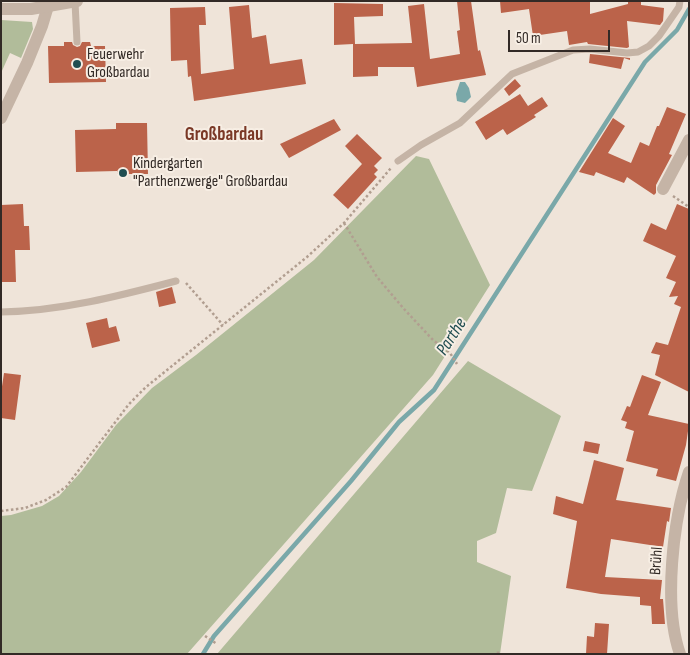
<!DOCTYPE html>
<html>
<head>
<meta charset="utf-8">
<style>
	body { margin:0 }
	#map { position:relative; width:690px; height:655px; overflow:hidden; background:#efe4d9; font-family:"Sofia Sans Condensed",sans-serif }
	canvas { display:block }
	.frame { position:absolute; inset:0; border:2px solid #322a26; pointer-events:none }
	.scale { position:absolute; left:508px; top:30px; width:102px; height:22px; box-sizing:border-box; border:2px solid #322a26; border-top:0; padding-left:6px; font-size:15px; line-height:18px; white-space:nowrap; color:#322a26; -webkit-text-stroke:4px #f7eee4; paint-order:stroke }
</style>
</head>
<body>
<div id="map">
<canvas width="690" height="655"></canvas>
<div class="frame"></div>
<div class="scale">50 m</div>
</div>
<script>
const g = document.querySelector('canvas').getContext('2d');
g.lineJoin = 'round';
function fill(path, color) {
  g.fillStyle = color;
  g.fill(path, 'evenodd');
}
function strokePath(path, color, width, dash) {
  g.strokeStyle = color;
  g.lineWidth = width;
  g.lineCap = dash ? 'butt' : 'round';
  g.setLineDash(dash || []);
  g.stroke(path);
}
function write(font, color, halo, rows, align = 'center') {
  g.font = font + ' "Sofia Sans Condensed",sans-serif';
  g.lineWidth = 4;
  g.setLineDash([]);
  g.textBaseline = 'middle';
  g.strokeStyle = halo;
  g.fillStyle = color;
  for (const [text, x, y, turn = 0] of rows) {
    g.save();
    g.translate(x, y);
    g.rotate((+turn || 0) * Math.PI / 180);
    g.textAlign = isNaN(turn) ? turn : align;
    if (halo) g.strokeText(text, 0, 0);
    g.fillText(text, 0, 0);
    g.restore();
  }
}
fill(new Path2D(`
	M1 20 32 22 33 29 21 58 10 53 1 73Z
	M416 156 429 159 490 285 433 375 187 654H1V516L11 515 42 506 59 496 81 472 116 425 152 388 196 355 314 260Z
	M468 361 561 416 532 491 507 488 496 533 477 541V562L511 576 500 654H217Z`), '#b1bc9a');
fill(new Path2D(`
	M460 82H465L469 88 471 97 465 103 457 101 456 94Z`), '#7aa8a9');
strokePath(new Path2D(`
	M203 654 214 636 351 481 399 422 434 390 645 62 677 30 689 9`), '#7aa8a9', 4.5);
fill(new Path2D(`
	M457 1H471L478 51 480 50 486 75 417 87 414 67H378V76L353 77V44L334 45V3L383 4V16L354 17 355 44 412 43 408 6 424 4 430 59 460 54 457 31 460 30Z
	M500 1H590V14L628 4V1H641V5L664 8 663 21 660 25 627 21 629 47 627 48 588 44 587 42 569 45 567 31 533 36 529 9 501 13Z
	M249 5 252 38 266 35 270 64 302 59 306 84 194 101 191 76 188 77 187 60 171 61 170 8 205 7 206 25H199L201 74 234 69 229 7Z
	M64 42H72L73 45 77 47 80 46 82 42H90L91 46H105L106 82 49 83 48 46H64Z
	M590 54 630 58V60L624 58 621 69 589 63Z
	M515 79 521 86 509 96 504 89Z
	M520 94 528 106 542 97 548 106 534 115 536 117 507 135 503 129 486 140 475 122Z
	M667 107 686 114 669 154 672 155 656 185V193L654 195 627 177 624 183 596 172 594 176 579 172 613 118 625 126 608 153 631 163 640 142 649 146 657 126H659Z
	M334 119 341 130 289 158 280 144Z
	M116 123H147L148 174H117V171L76 172 75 130 116 129Z
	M357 134 382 158 374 166 378 170 374 174 377 177 348 209 333 195 362 164 345 146Z
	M23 204 24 226H29L30 250H15L16 282H1V205Z
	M677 204 689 209V392L655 375 660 355 651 353 656 342 668 345 681 307 674 304 678 296 669 297 676 282 666 278 676 256 643 241 651 223 666 230Z
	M172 287 176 303 159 307 156 292Z
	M107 318 109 328 116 326 120 341 92 348 86 323Z
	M4 373 21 375 15 420 1 418V393Z
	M642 375 661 382 648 415 689 424 686 445 676 481 656 476 658 469 626 461 634 431 625 428 627 422 621 420 627 406 630 407Z
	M585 441 600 444 598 454 583 451Z
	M594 460 624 468 616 500 671 508 669 522 667 521 663 547 611 539 605 577 662 580 660 599H663L665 624H652L651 606 640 605V597L601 594 566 588 577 521 553 514 556 496 583 504Z
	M595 623 609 624 607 654H586L587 636 594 637Z`), '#bb634a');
strokePath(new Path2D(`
	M673 196 689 207
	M344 223 377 277 404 309 433 340 450 353 457 364
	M186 283 223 325
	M1 511 25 508 46 500 66 487 129 404 146 387 307 257 344 223 391 168
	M205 636 217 644
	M498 654V649`), '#b19e90', 2.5, [2.5, 2.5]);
strokePath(new Path2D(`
	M75 2 77 42
	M398 161 421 145 460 123 512 74 573 50 590 49 627 53 638 52 649 46 659 36 679 7 680 1
	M1 312C61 311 119 296 176 281`), '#c5b4a6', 7);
strokePath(new Path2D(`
	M1 118 27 63 42 26 48 6
	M663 189 689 140
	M680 654C663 606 673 519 689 472`), '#c5b4a6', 12);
strokePath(new Path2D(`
	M1 9H31L77 1`), '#c5b4a6', 12);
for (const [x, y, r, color] of [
	[77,64,5,"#204d50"],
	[123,173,5,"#204d50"]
]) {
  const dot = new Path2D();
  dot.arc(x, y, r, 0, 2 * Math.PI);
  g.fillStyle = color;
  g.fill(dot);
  strokePath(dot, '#f7eee4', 2);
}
write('16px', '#322a26', '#f7eee4', [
	["Feuerwehr",87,55],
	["Großbardau",87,73],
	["Kindergarten",133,164],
	["\"Parthenzwerge\" Großbardau",133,182]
], 'left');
write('16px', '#322a26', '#f7eee4', [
	["Brühl",657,561,-86]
]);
write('italic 18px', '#204d50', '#f7eee4', [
	["Parthe",452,337,-57]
]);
write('bold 19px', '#7a3826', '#f7eee4', [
	["Großbardau",224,135]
]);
</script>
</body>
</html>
